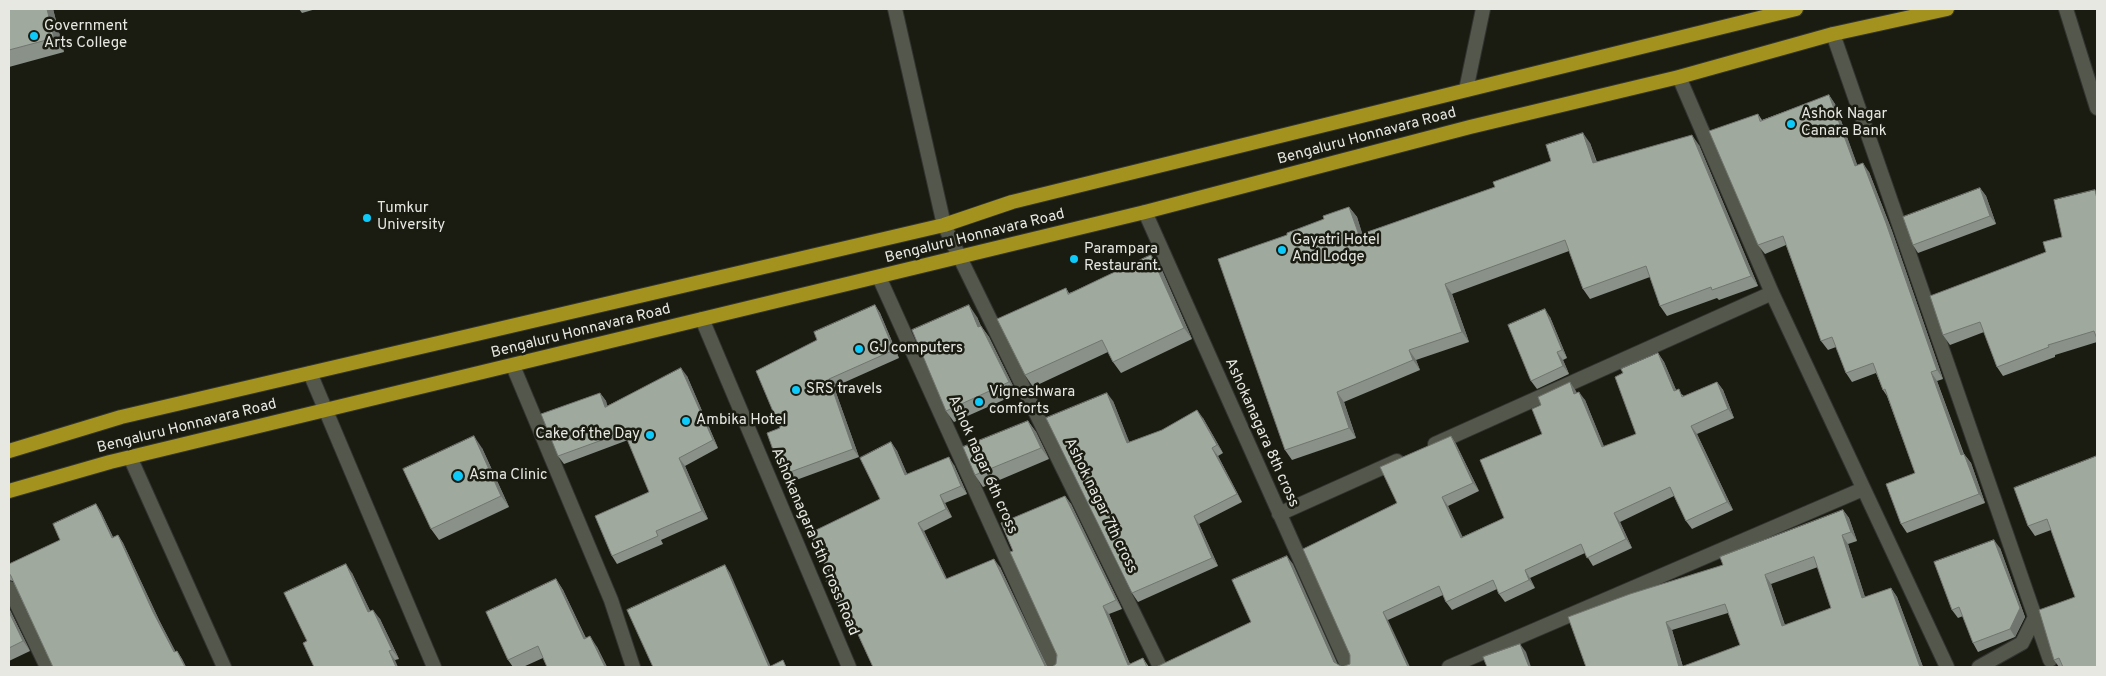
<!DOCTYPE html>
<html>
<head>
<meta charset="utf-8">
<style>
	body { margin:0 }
	#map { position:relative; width:2106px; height:676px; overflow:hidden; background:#1a1c12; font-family:Overpass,sans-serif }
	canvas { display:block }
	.frame { position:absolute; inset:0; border:10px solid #e6e8e1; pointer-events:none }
</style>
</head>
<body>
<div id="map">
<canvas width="2106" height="676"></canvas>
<div class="frame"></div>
</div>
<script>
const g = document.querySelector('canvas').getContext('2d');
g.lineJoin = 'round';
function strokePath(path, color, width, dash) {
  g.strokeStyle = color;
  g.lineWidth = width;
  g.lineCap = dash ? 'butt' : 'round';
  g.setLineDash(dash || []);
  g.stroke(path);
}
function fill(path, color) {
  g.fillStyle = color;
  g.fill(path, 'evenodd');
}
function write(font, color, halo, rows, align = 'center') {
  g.font = font + ' Overpass,sans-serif';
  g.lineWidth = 5;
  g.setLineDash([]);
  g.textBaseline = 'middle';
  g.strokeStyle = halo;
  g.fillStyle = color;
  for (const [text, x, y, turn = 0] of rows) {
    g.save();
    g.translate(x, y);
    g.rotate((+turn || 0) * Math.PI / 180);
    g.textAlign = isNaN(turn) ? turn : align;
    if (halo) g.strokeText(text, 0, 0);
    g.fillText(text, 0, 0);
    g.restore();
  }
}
const minor = new Path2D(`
	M895 9 944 225 1160 667
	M2066 9 2097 108
	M1833 34 2050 660
	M1679 77 1772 293 1947 667
	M1466 90 1483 9
	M1145 212 1348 667
	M879 277 1055 667
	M702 319 849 667
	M513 366 611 600 633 667
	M310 373 434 667
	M1435 444 1772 293
	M130 457 224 667
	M1279 514 1397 461
	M9 588 47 667
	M1449 667 1863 489
	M1979 667 2022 643 2035 617`);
const primary = new Path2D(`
	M9 451 121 417 944 225 1012 202 1796 9
	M9 491 110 462 1145 212 1470 127 1679 77 1833 34 1947 9`);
strokePath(minor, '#32342f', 16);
strokePath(primary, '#32342f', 16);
strokePath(minor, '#54574b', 14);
strokePath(primary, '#a3921e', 14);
fill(new Path2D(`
	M9 9H53L64 52 9 67Z
	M299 9H316L302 13Z
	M1829 95 1835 104 1857 165 1869 172 1892 231 1943 379 1937 381 1964 454 1971 463 1985 503 1907 533 1901 524 1915 473 1887 396 1883 390 1876 373 1852 382 1846 373 1836 347 1828 350 1821 341 1786 245 1765 254 1758 245V114L1762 120Z
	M1590 143 1597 162 1699 145 1758 286 1719 300 1717 298 1667 316 1660 306 1650 277 1590 299 1583 289 1569 251 1452 294 1469 342 1416 360 1420 370 1344 402 1356 438 1292 460 1285 450 1287 235 1324 219 1349 207 1357 217 1362 234 1495 187Z
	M1980 188 1986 196 1996 224 1918 253 1913 245Z
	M2097 193V342L2055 355V357L2003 376 1997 367 1984 332 1950 345 1943 335 2046 252 2062 237Z
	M1160 266 1192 339 1121 373 1113 362 1108 352 1033 387 1025 375 1066 288 1069 293Z
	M875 305 880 313 899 358 834 387 859 457 788 483 782 475 780 428 817 340Z
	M977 317 981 326 989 337 1017 394 954 422 946 411Z
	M1550 317 1567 358 1563 360 1569 374 1537 389 1531 381Z
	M1658 353 1664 362 1676 390 1684 396 1717 382 1723 390 1734 418 1697 434 1733 510 1692 529 1686 521 1674 496 1620 522 1632 548 1593 566 1585 553 1530 578 1535 588 1505 602 1499 594 1497 589 1452 610 1446 602 1443 595 1388 620 1350 664 1397 503 1451 436 1456 444 1479 491 1448 506 1462 537 1504 518 1542 434 1576 391V393L1585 400 1604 447 1636 434 1623 373Z
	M687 376 718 448 685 466 708 519 661 540 663 544 617 564 612 556 649 492 628 440 564 464 558 456 600 393 606 401 607 406Z
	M1113 401 1129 442 1203 418 1223 453 1218 456 1242 502 1199 524 1218 566 1138 602 1132 593Z
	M1028 421 1036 432 1049 459 983 487 975 475Z
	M891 442 897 451 907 474 954 465 967 494 945 503 952 517 924 531 947 579 1000 567 1047 666 1052 667 1056 664 1057 655 1013 551 1065 496 1071 504 1122 609 1109 614 1130 664 1143 658 1149 667H873L854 626 850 628 845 620 831 578 880 499Z
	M482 448 509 507 439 540 431 529Z
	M2097 456V667H2059L2054 660 2075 597 2051 530 2035 536 2028 526Z
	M96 504 101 512 113 537 118 535 123 543 159 620 175 651H177L182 659 186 667H53L13 581 9 580V564L60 540Z
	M1843 510 1849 518 1857 541 1848 544 1865 597 1891 588 1897 597 1923 667H1586L1723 565ZM1818 567 1831 608 1785 625 1771 584ZM1728 613 1740 645 1683 667 1672 630Z
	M2000 548 2025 617 2015 637 1978 652 1973 643 1963 616 1958 618 1952 610Z
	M352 573 370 611 380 619 399 659 395 660 307 641Z
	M556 579 563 590 586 638 597 647 607 667H547L543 658 523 667H513L508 660Z
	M9 608 30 651 9 661Z`), '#8a9188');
fill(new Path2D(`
	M47 9H53L64 52 54 38Z
	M1829 95 1835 104 1861 175 1855 166Z
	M1583 133 1590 143 1600 173 1593 163Z
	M1692 135 1699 145 1758 286 1751 276Z
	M1863 163 1869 172 1892 231 1943 379 1937 370Z
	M1980 188 1986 196 1996 224 1990 216Z
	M1349 207 1357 217 1366 245 1359 235Z
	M1151 255 1160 266 1192 339 1184 328Z
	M1445 284 1452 294 1469 342 1462 332Z
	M875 305 880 313 899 358 894 350Z
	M969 305 977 317 986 339 978 327Z
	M1545 309 1550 317 1567 358 1562 350Z
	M981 326 989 337 1017 394 1009 382Z
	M1409 350 1416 360 1420 370 1413 360Z
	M1557 352 1563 360 1569 374 1563 366Z
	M1658 353 1664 362 1680 399 1674 391Z
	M681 368 687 376 718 448 713 440Z
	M1931 372 1937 381 1967 464 1961 455Z
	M829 379 834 387 859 457 853 449Z
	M1570 382 1576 391 1580 402 1574 394Z
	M1717 382 1723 390 1734 418 1728 409Z
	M1337 392 1344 402 1356 438 1349 428Z
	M1579 392 1585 400 1608 456 1602 447Z
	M600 393 606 401 610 415 605 407Z
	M1107 393 1113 401 1133 451 1127 443Z
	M1197 410 1203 418 1223 453 1217 445Z
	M1028 421 1036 432 1049 459 1041 448Z
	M1691 426 1697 434 1733 510 1727 502Z
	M474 436 482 448 509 507 501 496Z
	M1451 436 1456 444 1479 491 1473 483Z
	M891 442 897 451 911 483 905 475Z
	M1212 448 1218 456 1242 502 1237 494Z
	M1964 454 1971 463 1985 503 1979 494Z
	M949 457 954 465 967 494 961 486Z
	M679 458 685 466 708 519 702 511Z
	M940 495 945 503 952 517 946 509Z
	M1065 496 1071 504 1122 609 1116 600Z
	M1442 497 1448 506 1467 546 1461 538Z
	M96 504 101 512 117 546 112 538Z
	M1843 510 1849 518 1857 541 1851 532Z
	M1614 513 1620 522 1632 548 1626 539Z
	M1194 516 1199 524 1218 566 1212 558Z
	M918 523 924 531 951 588 946 579Z
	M118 535 123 543 159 620 180 660 174 652 153 612Z
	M1842 535 1848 544 1868 607 1862 598Z
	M1994 540 2000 548 2025 617 2015 637 2010 629Z
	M1287 556 1293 564 1339 667 1334 662Z
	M994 559 1000 567 1047 667H1045Z
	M346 564 352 573 375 621 368 612Z
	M725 565 730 573 771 667H769Z
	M1525 570 1530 578 1535 588 1529 580Z
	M1765 575 1771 584 1788 635 1782 626Z
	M556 579 563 590 591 650 584 639Z
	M1891 588 1897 597 1923 667H1920Z
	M1103 606 1109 614 1131 667 1128 665Z
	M9 608 30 651 23 641 9 612Z
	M373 610 380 619 399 659 392 650Z
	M1383 612 1388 620 1410 667H1408Z
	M1666 622 1672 630 1683 667H1679Z
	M590 636 597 647 607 667H605Z
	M1520 644 1526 652 1531 667H1529Z
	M177 651 182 659 186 667H185Z
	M389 651 395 660 398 667H396Z`), '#70766f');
const building = new Path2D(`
	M9 9H47L54 38 9 50Z
	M1829 95 1855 166 1863 163 1886 223 1937 370 1931 372 1961 455 1964 454 1979 494 1901 524 1886 484 1915 473 1885 389 1883 390 1873 363 1846 373 1832 337 1821 341 1783 236 1758 245 1709 131 1758 114 1760 121Z
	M1583 133 1593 163 1692 135 1751 276 1712 290 1711 287 1660 306 1646 266 1583 289 1565 240 1445 284 1462 332 1409 350 1413 360 1337 392 1349 428 1285 450 1218 259 1287 235V233L1324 219 1323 216 1349 207 1359 235 1495 187 1493 182 1551 161 1546 145Z
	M1980 188 1990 216 1913 245 1903 217Z
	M2095 190 2097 199V339L2094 331 2048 345 2049 347 1997 367 1980 322 1943 335 1930 296 2046 252 2043 242 2062 237 2054 200Z
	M1151 255 1184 328 1113 362 1102 340 1025 375 997 319 1066 288 1068 294Z
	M875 305 894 350 829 379 853 449 782 475 767 433 780 428 756 371 817 340 814 332Z
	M969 305 978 327 981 326 1009 382 946 411 912 330Z
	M1545 309 1562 350 1557 352 1563 366 1531 381 1508 325Z
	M1658 353 1674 391 1679 389 1682 397 1717 382 1728 409 1691 426 1727 502 1686 521 1670 487 1614 513 1626 539 1587 558 1581 544 1525 570 1529 580 1499 594 1493 580 1446 602 1439 586 1383 612 1408 667H1342L1350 664V655L1303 549 1397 503 1380 467 1451 436 1473 483 1442 497 1461 538 1504 518 1480 460 1542 434 1532 409 1541 405 1538 397 1570 382 1574 394 1579 392 1602 447 1636 434 1615 377 1623 373 1621 369Z
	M681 368 713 440 679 458 702 511 656 531 658 536 612 556 595 516 649 492 624 432 558 456 541 414 600 393 605 407Z
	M1107 393 1127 443 1162 430 1197 410 1217 445 1212 448 1237 494 1194 516 1212 558 1132 593 1046 418Z
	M1028 421 1041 448 975 475 963 447Z
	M474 436 501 496 431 529 403 469Z
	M891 442 905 475 949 457 961 486 940 495 946 509 918 523 946 579 994 559 1045 666 1052 667 1056 664 1057 655 1010 552 1013 551 1001 523 1065 496 1116 600 1103 606 1128 665 1143 658 1147 667H873L850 617 845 620 826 581 831 578 810 533 880 499 860 458Z
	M2097 456V667H2063L2059 658 2054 660 2039 610 2075 597 2047 519 2028 526 2014 488Z
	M96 504 112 538 118 535 153 612 174 652 177 651 185 667H53L11 576 9 573V564L60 540 53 524Z
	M1843 510 1851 532 1842 535 1862 598 1891 588 1920 667H1681L1740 645 1725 604 1666 622 1679 667H1586L1568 617 1630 594 1723 565 1720 557ZM1814 557 1831 608 1782 626 1765 575Z
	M1994 540 2020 608 2010 629 1973 643 1959 607 1952 610 1934 562Z
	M1287 556 1334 662 1342 667H1156L1251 622 1232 580Z
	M346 564 368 612 373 610 392 650 389 651 396 667H314L303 643 307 641 284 593Z
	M725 565 769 667 783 660 786 667H653L627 610Z
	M556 579 584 639 590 636 605 667H547L538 646 508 660 486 612Z
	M9 612 23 641 9 648Z
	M1520 644 1529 667H1487L1483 657Z`);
fill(building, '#a0a99e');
strokePath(building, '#70766f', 1);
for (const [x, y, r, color] of [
	[34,36,5,"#0ecafa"],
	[1791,124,5,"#0ecafa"],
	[367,218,5,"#0ecafa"],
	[1282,250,5,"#0ecafa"],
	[1074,259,5,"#0ecafa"],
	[859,349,5,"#0ecafa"],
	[796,390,5,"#0ecafa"],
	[979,402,5,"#0ecafa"],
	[686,421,5,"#0ecafa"],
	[650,435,5,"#0ecafa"],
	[458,476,6,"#0ecafa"]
]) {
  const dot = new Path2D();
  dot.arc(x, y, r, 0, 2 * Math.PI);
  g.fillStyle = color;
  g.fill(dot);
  strokePath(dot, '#1a1c12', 2);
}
write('15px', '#e6e8e1', '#1a1c12', [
	["Government",44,27],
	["Arts College",44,44],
	["Ashok Nagar",1801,115],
	["Canara Bank",1801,132],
	["Tumkur",377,209],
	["University",377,226],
	["Gayatri Hotel",1292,241],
	["And Lodge",1292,258],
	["Parampara",1084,250],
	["Restaurant.",1084,267],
	["GJ computers",869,349],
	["SRS travels",806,390],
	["Vigneshwara",989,393],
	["comforts",989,410],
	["Ambika Hotel",696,421],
	["Cake of the Day",640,435,"right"],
	["Asma Clinic",469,476]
], 'left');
write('15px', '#e6e8e1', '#1a1c12', [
	["Bengaluru Honnavara Road",1367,137,-15],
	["Bengaluru Honnavara Road",975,237,-14],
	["Bengaluru Honnavara Road",581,332,-14],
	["Bengaluru Honnavara Road",187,427,-14],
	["Ashokanagara 8th cross",1261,433,66],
	["Ashok nagar 6th cross",982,465,66],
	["Ashok nagar 7th cross",1100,506,64],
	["Ashokanagara 5th Cross Road",814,542,67]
]);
</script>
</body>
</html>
